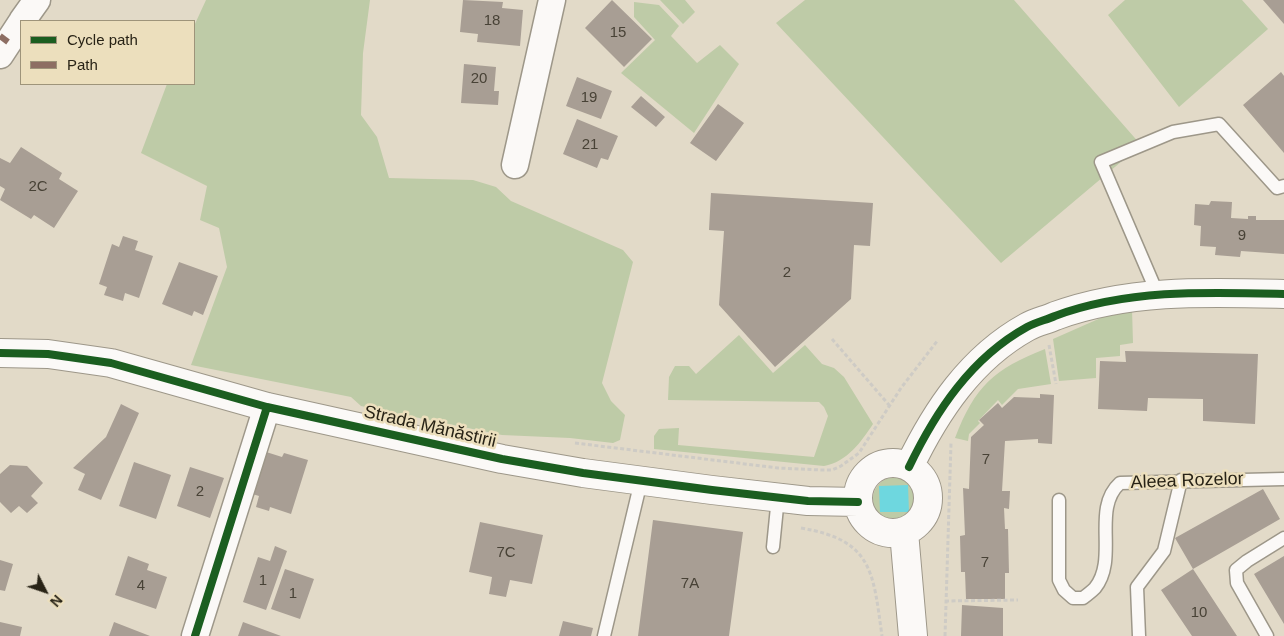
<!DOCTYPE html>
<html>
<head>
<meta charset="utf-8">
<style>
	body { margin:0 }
	#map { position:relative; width:1284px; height:636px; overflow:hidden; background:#e2dac8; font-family:Arial,sans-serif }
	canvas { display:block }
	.legend { position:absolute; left:20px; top:20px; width:175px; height:65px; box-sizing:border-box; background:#ecdfbd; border:1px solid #9e947a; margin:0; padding:6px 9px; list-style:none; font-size:15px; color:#282316 }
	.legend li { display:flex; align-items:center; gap:10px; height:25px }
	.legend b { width:25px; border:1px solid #9e947a }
	.north { position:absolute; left:20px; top:566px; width:50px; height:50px; -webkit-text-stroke:4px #ecdfbd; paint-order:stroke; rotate:131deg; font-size:14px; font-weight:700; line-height:20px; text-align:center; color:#282316 }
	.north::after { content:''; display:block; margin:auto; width:18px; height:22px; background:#282316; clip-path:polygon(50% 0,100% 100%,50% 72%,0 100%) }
</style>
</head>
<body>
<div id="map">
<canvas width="1284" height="636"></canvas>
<ul class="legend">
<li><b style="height:6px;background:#1b5e20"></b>Cycle path</li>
<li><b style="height:6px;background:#8d6e63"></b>Path</li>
</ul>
<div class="north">N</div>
</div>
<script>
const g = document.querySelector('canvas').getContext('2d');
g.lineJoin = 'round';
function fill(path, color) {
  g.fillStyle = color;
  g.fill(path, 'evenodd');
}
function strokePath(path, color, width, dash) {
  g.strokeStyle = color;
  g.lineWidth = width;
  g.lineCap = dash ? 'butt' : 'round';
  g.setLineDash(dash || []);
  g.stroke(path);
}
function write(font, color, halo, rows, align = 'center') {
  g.font = font + ' Arial,sans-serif';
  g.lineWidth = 5;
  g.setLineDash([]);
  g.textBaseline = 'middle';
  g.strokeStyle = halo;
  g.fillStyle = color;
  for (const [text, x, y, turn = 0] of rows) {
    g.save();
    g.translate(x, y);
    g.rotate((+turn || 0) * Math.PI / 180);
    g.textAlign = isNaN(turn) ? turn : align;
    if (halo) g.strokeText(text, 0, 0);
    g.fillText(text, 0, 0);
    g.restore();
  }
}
fill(new Path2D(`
	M206 0H370L363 53 361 115 377 137 389 178 473 180 496 187 511 201 623 250 633 262 602 383 611 401 625 415 620 440 613 443 570 438 502 435 361 406 351 397 191 365 227 267 219 228 200 220 207 186 141 153 167 84H194V26Z
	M660 0H685L695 12 683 24Z
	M805 0H1014L1141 145 1001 263 776 23Z
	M1125 0H1242L1268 29 1179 107 1108 15Z
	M634 2 659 5 679 26 671 36 697 63 720 45 739 64 694 133 621 73 655 40 634 17Z
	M1132 309 1133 343 1120 345V356L1096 358V378L1059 381 1053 339 1112 313Z
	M739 335 773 373 805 345 822 364 834 368 844 377 873 424C861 442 847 462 824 466L654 449V436L659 429 679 428 678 445 814 457 828 416 824 407 819 402 668 400 669 377 675 366H689L696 374Z
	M1045 349 1051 384 1018 389 1002 405 998 400 978 421 980 423 969 434 968 441 955 438C975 386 994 369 1045 349Z
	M873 499a22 22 0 1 1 44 0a22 22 0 1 1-44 0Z`), '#becba7');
fill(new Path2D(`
	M908 485 909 512H880L879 486Z`), '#6ed7df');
fill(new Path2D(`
	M463 0 503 2 502 8 523 10 520 46 477 42 478 34 460 32Z
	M612 0 652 39 624 67 585 28Z
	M1263 0H1284V24Z
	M464 64 496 67 494 91H499L498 105 461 103Z
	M1281 72 1284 76V153L1243 105Z
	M577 77 612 91 601 119 566 106Z
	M641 96 665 117 656 127 631 107Z
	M718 104 744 123 716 161 690 143Z
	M577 119 618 136 608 160 601 158 597 168 563 154Z
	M21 147 62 173 59 179 78 191 54 228 34 215 31 219 0 200 5 189 0 186V158L10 163Z
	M711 193 873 203 870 246 854 245 851 299 775 367 719 305 724 231 709 230Z
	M1211 201 1232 202 1231 218 1248 219V216H1256V220H1284V254L1241 251 1240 257 1215 255 1216 247 1200 246 1201 226 1194 225 1195 204 1209 205Z
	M123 236 138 241 135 250 153 256 139 298 125 293 123 301 104 295 107 287 99 284 112 244 119 247Z
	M179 262 218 276 203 315 194 311 192 316 162 304Z
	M1125 351 1258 354 1255 424 1203 421V399L1148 398 1147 411 1098 409 1100 361 1126 362Z
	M1040 394 1054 395 1052 444 1038 443V439L1005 441 1002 491H1010L1009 509 1004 508 1005 529H1008L1009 573H1005V599H966L965 572H961L960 536 965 535 963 488 969 489 971 437 984 425 979 420 998 403 1002 408 1014 397 1040 398Z
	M121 404 139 413 101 500 78 490 85 474 73 468 106 437Z
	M263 451 282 457 284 453 308 460 291 514 270 507 269 511 256 507 259 496 246 492Z
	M134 462 171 475 156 519 119 506Z
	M10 465 27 466 43 483 31 496 38 503 27 513 19 506 11 513 0 502V474Z
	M190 467 224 478 210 518 177 506Z
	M1263 489 1280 519 1193 569 1175 538Z
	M653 520 743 532 729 636H638Z
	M480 522 543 535 532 584 510 580 506 597 489 594 492 577 469 572Z
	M275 546 287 551 266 610 243 602 258 557 270 561Z
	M128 556 149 564 147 570 167 577 156 609 115 595Z
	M1284 556V624L1254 574Z
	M0 560 13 564 5 591 0 590Z
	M285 569 314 579 300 619 271 609Z
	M1193 569 1237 636H1192L1161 590Z
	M962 605 1003 608V636H961Z
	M563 621 593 628 591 636H559Z
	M0 622 22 627 20 636H0Z
	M114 622 150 636H109Z
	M243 622 281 636H238Z`), '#a89e94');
const service = new Path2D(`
	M1158 295 1101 162 1173 132 1219 124 1277 188 1284 186
	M1059 500V580L1064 590 1073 598H1083C1087 595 1092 591 1095 588 1119 558 1091 509 1120 483L1284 479
	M773 547 778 497
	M604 636 641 481
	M1139 636 1137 587 1164 551 1181 480
	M1267 636 1237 583 1236 570 1247 561 1284 538`);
const minor = new Path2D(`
	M22 21 37 0
	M0 55 21 23
	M515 165 552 0
	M195 636 267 407`);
const tertiary = new Path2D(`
	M0 353 48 354 111 363 267 407 502 459 583 473 712 490 808 501 858 502
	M858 498a35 35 0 1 1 70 0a35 35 0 1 1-70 0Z
	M909 467C936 411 971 358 1027 327 1036 322 1046 320 1055 316 1128 289 1207 292 1284 294
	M904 532 913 636`);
strokePath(service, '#9d9789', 15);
strokePath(minor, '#9d9789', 29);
strokePath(tertiary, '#9d9789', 30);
strokePath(new Path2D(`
	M832 339 889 405
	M1049 345 1056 384
	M575 443 778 468 821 470H832L841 466 859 453 901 388 938 340
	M801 528C873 540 873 572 882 636
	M945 601 1018 600
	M945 636 951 443`), '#cecbc5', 3, [4, 2.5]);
strokePath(service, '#fbf9f7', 12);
strokePath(minor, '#fbf9f7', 26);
strokePath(tertiary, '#fbf9f7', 28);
strokePath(new Path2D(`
	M0 36 8 42`), '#8d6e63', 6, [12, 6]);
strokePath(new Path2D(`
	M0 353 48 354 111 363 267 407 502 459 583 473 712 490 808 501 858 502
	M909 467C936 411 971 358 1027 327 1036 322 1046 320 1055 316 1128 289 1207 292 1284 294
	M195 636 267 407`), '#1b5e20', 8);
write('15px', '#484236', null, [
	["18",492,21],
	["15",618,33],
	["20",479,79],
	["19",589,98],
	["21",590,145],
	["2C",38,187],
	["9",1242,236],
	["2",787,273],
	["7",986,460],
	["2",200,492],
	["7C",506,553],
	["7",985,563],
	["1",263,581],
	["7A",690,584],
	["4",141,586],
	["1",293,594],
	["10",1199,613]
]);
write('18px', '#282316', '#ecdfbd', [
	["Strada Mănăstirii",430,427,13],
	["Aleea Rozelor",1187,481,-2]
]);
</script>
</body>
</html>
